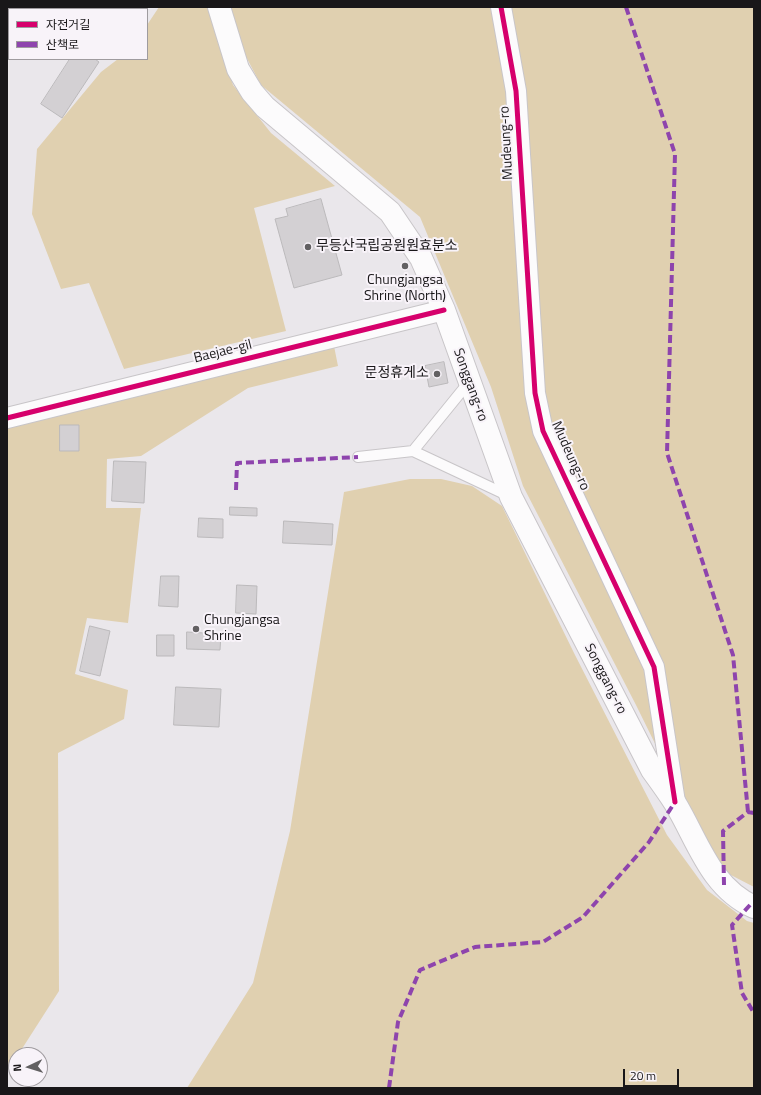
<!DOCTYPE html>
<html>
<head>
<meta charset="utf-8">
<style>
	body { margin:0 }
	#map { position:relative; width:761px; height:1095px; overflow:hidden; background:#eae7eb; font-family:"Titillium Web","Noto Sans KR",sans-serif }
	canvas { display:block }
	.frame { position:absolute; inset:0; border:8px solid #191719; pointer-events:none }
	.legend { position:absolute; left:8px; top:8px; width:140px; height:52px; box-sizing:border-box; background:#f8f3f9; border:1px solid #9f9b9f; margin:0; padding:5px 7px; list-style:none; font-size:12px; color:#191719 }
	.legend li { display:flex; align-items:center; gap:8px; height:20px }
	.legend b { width:20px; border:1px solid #9f9b9f }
	.north { position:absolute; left:8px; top:1047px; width:40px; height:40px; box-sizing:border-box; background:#f8f3f9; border:1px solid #9f9b9f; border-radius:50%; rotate:266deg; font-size:11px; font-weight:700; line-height:16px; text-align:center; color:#191719 }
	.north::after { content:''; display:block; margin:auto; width:14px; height:18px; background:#626062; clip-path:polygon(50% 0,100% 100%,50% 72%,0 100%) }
	.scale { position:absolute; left:623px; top:1069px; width:56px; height:18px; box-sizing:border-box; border:2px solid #191719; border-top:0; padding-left:5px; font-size:12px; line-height:14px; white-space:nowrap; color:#191719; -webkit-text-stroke:3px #f8f3f9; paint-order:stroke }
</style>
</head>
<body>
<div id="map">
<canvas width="761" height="1095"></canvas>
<div class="frame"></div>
<ul class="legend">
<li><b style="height:5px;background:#d6006c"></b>자전거길</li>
<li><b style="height:5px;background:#8e44ad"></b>산책로</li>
</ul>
<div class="north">N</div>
<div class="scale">20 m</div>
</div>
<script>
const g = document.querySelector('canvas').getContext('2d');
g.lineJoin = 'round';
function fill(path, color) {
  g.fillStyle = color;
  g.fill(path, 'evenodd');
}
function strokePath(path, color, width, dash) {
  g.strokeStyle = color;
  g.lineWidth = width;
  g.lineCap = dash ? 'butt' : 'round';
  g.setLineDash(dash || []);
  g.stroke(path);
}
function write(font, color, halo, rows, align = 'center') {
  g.font = font + ' "Titillium Web","Noto Sans KR",sans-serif';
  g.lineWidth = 4;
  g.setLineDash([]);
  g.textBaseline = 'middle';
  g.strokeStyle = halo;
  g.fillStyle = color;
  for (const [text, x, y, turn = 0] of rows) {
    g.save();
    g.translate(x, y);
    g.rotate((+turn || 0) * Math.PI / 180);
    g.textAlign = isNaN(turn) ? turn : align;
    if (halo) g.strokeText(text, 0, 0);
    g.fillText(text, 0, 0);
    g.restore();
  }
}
fill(new Path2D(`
	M159 7H208L233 85 271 133 335 186 254 208 286 331 124 369 89 283 61 289 32 214 37 149 101 72 118 59H147V25Z
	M229 7H754V887L727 873 702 839 636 705 523 486 491 387 420 217 261 85 243 51Z
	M334 346 338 366 248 388 141 456 107 459 106 508H141L128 623 87 618 75 674 128 690 124 719 58 753 59 991 18 1055H16L7 1072V426Z
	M410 479H441L472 486 502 506 575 655 667 835 707 890 747 921 754 923V1088H187L253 983 290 831 344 492Z`), '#e0d0b0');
const building = new Path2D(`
	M95 7H121L117 9H96Z
	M70 59H95L99 62 62 118 41 104Z
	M321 199 342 275 294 288 275 219 288 216 286 209Z
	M444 362 448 383 429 387 425 366Z
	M60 425H79V451H60Z
	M114 461 146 462 144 503 112 501Z
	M230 507 257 508V516L230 515Z
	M199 518 223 519V538L198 537Z
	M284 521 333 524 332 545 283 543Z
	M161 576H179L178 607 159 606Z
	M237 585 257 586 256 614 236 613Z
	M90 626 110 631 100 676 80 671Z
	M187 632 221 634 220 650 187 649Z
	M157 635H174V656H157Z
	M176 687 221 689 219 727 174 725Z`);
fill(building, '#d3d0d3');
strokePath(building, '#bbb9bb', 1);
const lane = new Path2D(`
	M469 382 413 451 509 496
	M358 457 413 451`);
const street = new Path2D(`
	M501 7 516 91 535 393 543 431 654 667 675 802
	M7 418 444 310`);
const secondary = new Path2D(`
	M219 7 238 69 252 92 265 107 390 212 421 258 444 310 511 497 652 770C660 781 668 792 675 803 698 841 710 887 754 907`);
strokePath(lane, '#c8c5c8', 12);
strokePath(street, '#c8c5c8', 22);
strokePath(secondary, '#c8c5c8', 24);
strokePath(lane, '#fcfbfc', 10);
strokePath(street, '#fcfbfc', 20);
strokePath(secondary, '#fcfbfc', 22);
strokePath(new Path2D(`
	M626 7 675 154 667 453 733 655 748 812
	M236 490 237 463 358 457
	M724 885 723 831 748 812 754 813
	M750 905 732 925 742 993 754 1013
	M389 1088 398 1022 420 970 475 947 543 942 583 917 649 842 675 802`), '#8e44ad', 4, [8, 4]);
strokePath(new Path2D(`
	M501 7 516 91 535 393 543 431 654 667 675 802
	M7 418 444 310`), '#d6006c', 5);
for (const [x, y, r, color] of [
	[308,247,4,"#626062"],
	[405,266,4,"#626062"],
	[437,374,4,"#626062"],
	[196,629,4,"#626062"]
]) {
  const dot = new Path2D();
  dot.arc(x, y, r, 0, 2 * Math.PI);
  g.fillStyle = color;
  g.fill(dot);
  strokePath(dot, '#f8f3f9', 1.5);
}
write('14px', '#191719', '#f8f3f9', [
	["Mudeung-ro",507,143,-93],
	["Baejae-gil",223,352,-14],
	["Songgang-ro",470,385,70],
	["Mudeung-ro",570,456,66],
	["Songgang-ro",605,679,63]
]);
write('14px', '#191719', '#f8f3f9', [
	["무등산국립공원원효분소",316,247],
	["Chungjangsa",405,281,"center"],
	["Shrine (North)",405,297,"center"],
	["문정휴게소",429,374,"right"],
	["Chungjangsa",204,621],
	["Shrine",204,637]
], 'left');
</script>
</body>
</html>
